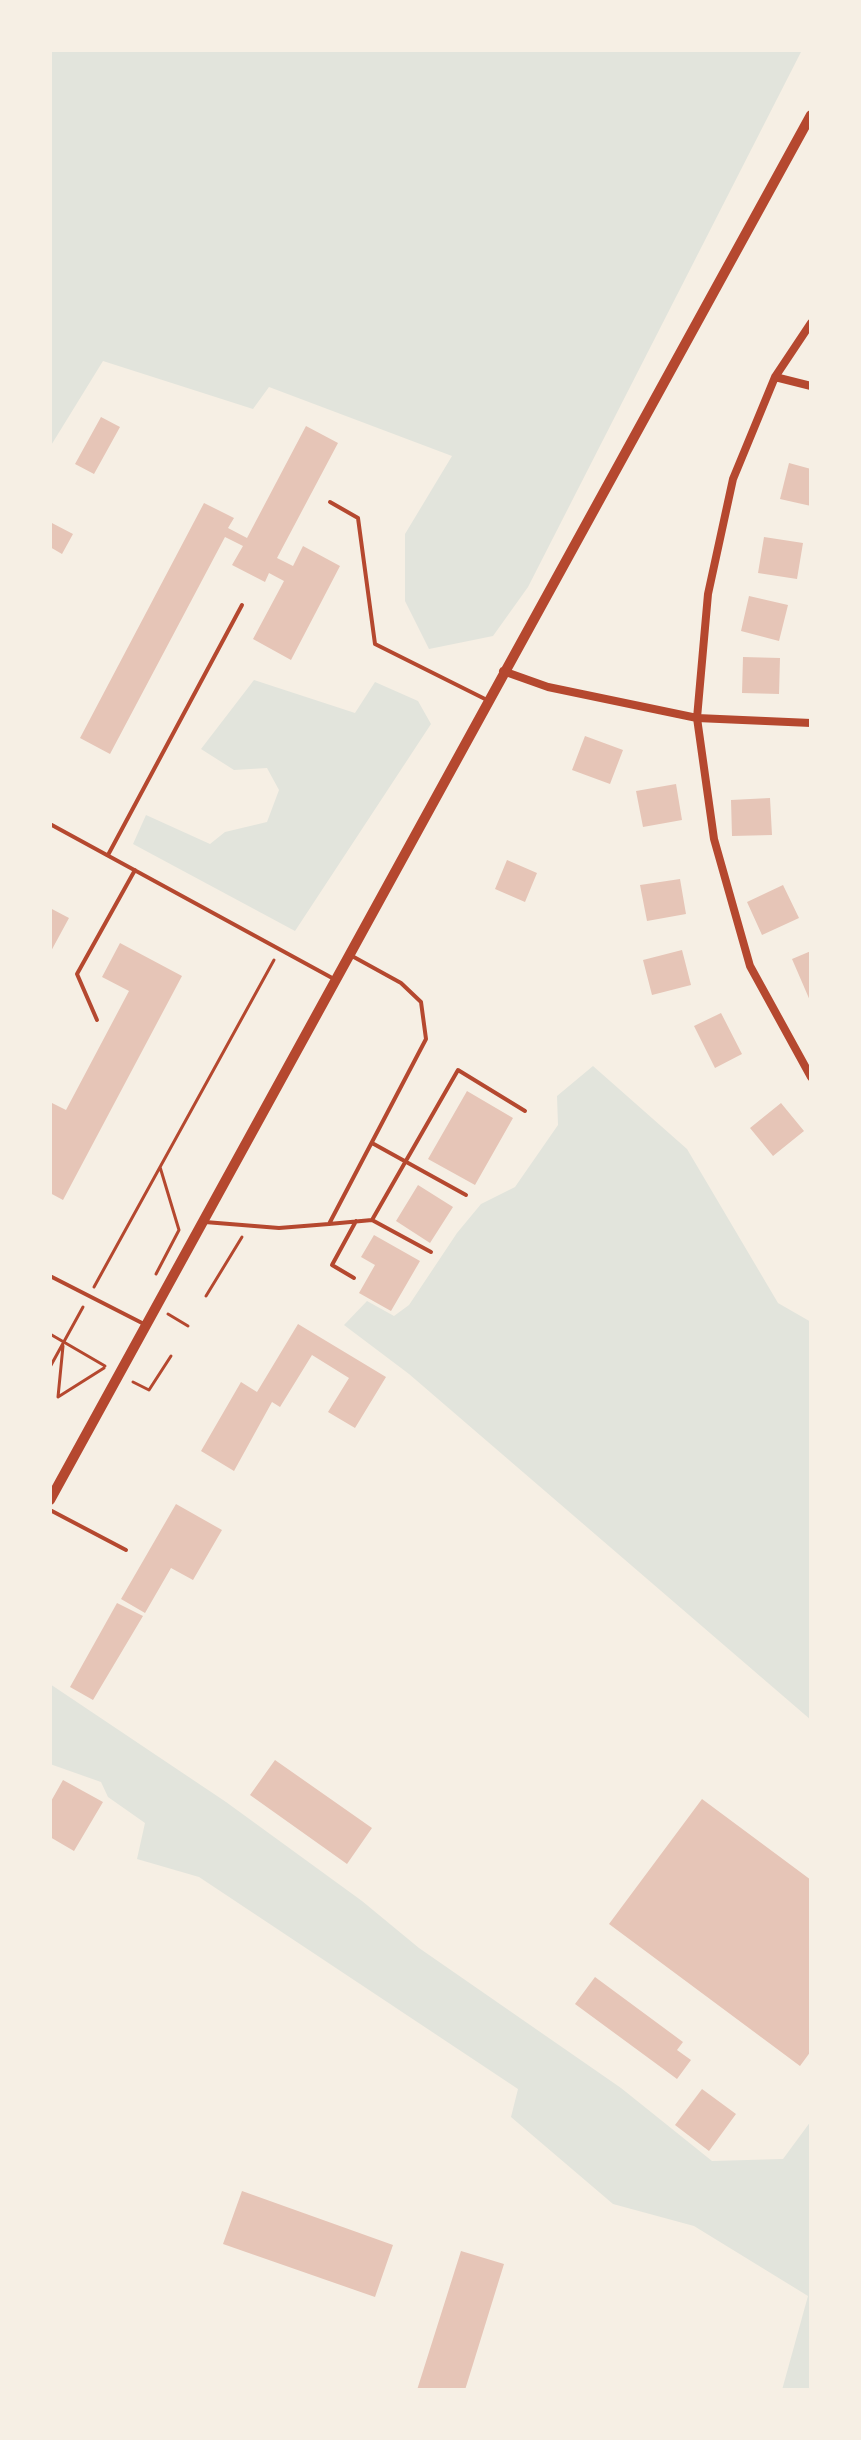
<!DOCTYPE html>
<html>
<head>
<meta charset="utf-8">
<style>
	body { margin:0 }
	#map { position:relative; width:861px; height:2440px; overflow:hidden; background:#f6efe4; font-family:"Roboto Condensed",sans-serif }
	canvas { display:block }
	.frame { position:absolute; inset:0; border:52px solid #f6efe4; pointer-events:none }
</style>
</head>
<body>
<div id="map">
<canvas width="861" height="2440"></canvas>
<div class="frame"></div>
</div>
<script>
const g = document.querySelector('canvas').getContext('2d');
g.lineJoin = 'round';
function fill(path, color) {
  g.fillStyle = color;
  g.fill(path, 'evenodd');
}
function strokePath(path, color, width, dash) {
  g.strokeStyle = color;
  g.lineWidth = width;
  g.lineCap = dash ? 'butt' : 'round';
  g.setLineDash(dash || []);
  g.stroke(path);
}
fill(new Path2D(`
	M50 50H802L528 587 493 636 429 649 405 601V534L452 456 269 387 253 409 103 361 50 447Z
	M254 680 355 713 375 682 418 701 431 724 295 931 133 844 146 815 210 844 225 832 267 822 279 790 267 768 234 770 201 749Z
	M593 1066 687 1149 778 1303 811 1322V1720L409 1374 344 1325 367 1301 394 1316 409 1305 457 1233 481 1204 515 1187 558 1125 557 1096Z
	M50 1684 226 1802 362 1901 419 1948 621 2088 712 2161 783 2159 811 2121V2390H782L808 2296 694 2226 613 2204 511 2117 518 2089 199 1877 137 1859 145 1823 108 1797 101 1782 50 1764Z`), '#e2e4dc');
fill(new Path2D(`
	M101 417 120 427 94 474 75 464Z
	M306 426 338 443 277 558 293 566 303 546 340 566 291 660 253 639 284 581 269 573 265 582 232 565 243 546 225 537 110 754 80 738 204 503 234 518 228 528 247 538Z
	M789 463 811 469V506L780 499Z
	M50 522 73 534 62 554 50 547Z
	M764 537 803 543 797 579 758 573Z
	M749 596 788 605 779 641 741 631Z
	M743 657 780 658 779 694 742 693Z
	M585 736 623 750 610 784 572 770Z
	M676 784 682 820 643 827 636 791Z
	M770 798 772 835 732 836 731 800Z
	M507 860 537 873 525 902 495 889Z
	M680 879 686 914 647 921 640 885Z
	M783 885 799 918 762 935 747 902Z
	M50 908 69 918 50 953Z
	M120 943 182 976 63 1200 50 1193V1102L66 1110 129 991 102 977Z
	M682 950 691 985 652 995 643 960Z
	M811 951V1003L792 959Z
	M721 1013 742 1054 715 1068 694 1026Z
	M467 1091 513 1118 475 1185 428 1159Z
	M781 1103 804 1131 773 1156 750 1128Z
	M418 1185 453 1207 430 1243 396 1221Z
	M374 1235 420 1261 391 1311 359 1293 375 1265 361 1257Z
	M298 1324 386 1377 355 1428 328 1412 349 1378 312 1355 280 1407 272 1402 234 1471 201 1451 241 1382 257 1392Z
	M176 1504 222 1530 193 1580 171 1568 145 1613 121 1599Z
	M117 1603 143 1616 93 1700 70 1687Z
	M275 1760 372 1828 347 1864 250 1795Z
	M63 1780 103 1802 74 1851 50 1837V1803Z
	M702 1799 811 1880V2051L800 2066 609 1924Z
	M595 1977 683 2042 677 2050 691 2060 677 2079 575 2004Z
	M702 2089 736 2114 709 2151 675 2125Z
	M242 2191 393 2245 375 2297 223 2244Z
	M461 2251 504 2264 465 2390H417Z`), '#e6c5b7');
strokePath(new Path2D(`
	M156 1274 179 1230 160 1167
	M94 1287 274 960
	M206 1296 242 1237
	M168 1314 188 1326
	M50 1334 105 1366
	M63 1346 58 1397 104 1368
	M50 1367 83 1307
	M133 1382 149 1390 171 1356`), '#b5482f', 3);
strokePath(new Path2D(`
	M330 502 358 518 375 644 487 700
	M50 824 334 979
	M108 855 242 605
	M97 1020 77 974 135 870
	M372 1143 466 1195
	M372 1220 431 1252
	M205 1222 279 1228 329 1224 426 1039 421 1002 401 983 352 956
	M329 1224 372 1220 458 1070 525 1111
	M50 1276 144 1324
	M354 1278 332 1265 356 1221
	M50 1510 126 1550`), '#b5482f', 4);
strokePath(new Path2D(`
	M811 323 775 377 733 479 708 594 697 718 714 839 750 966 811 1077
	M775 377 811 386
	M503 671 548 687 697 718 811 723`), '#b5482f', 8);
strokePath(new Path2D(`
	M50 1500 811 115`), '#b5482f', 10);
</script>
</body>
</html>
